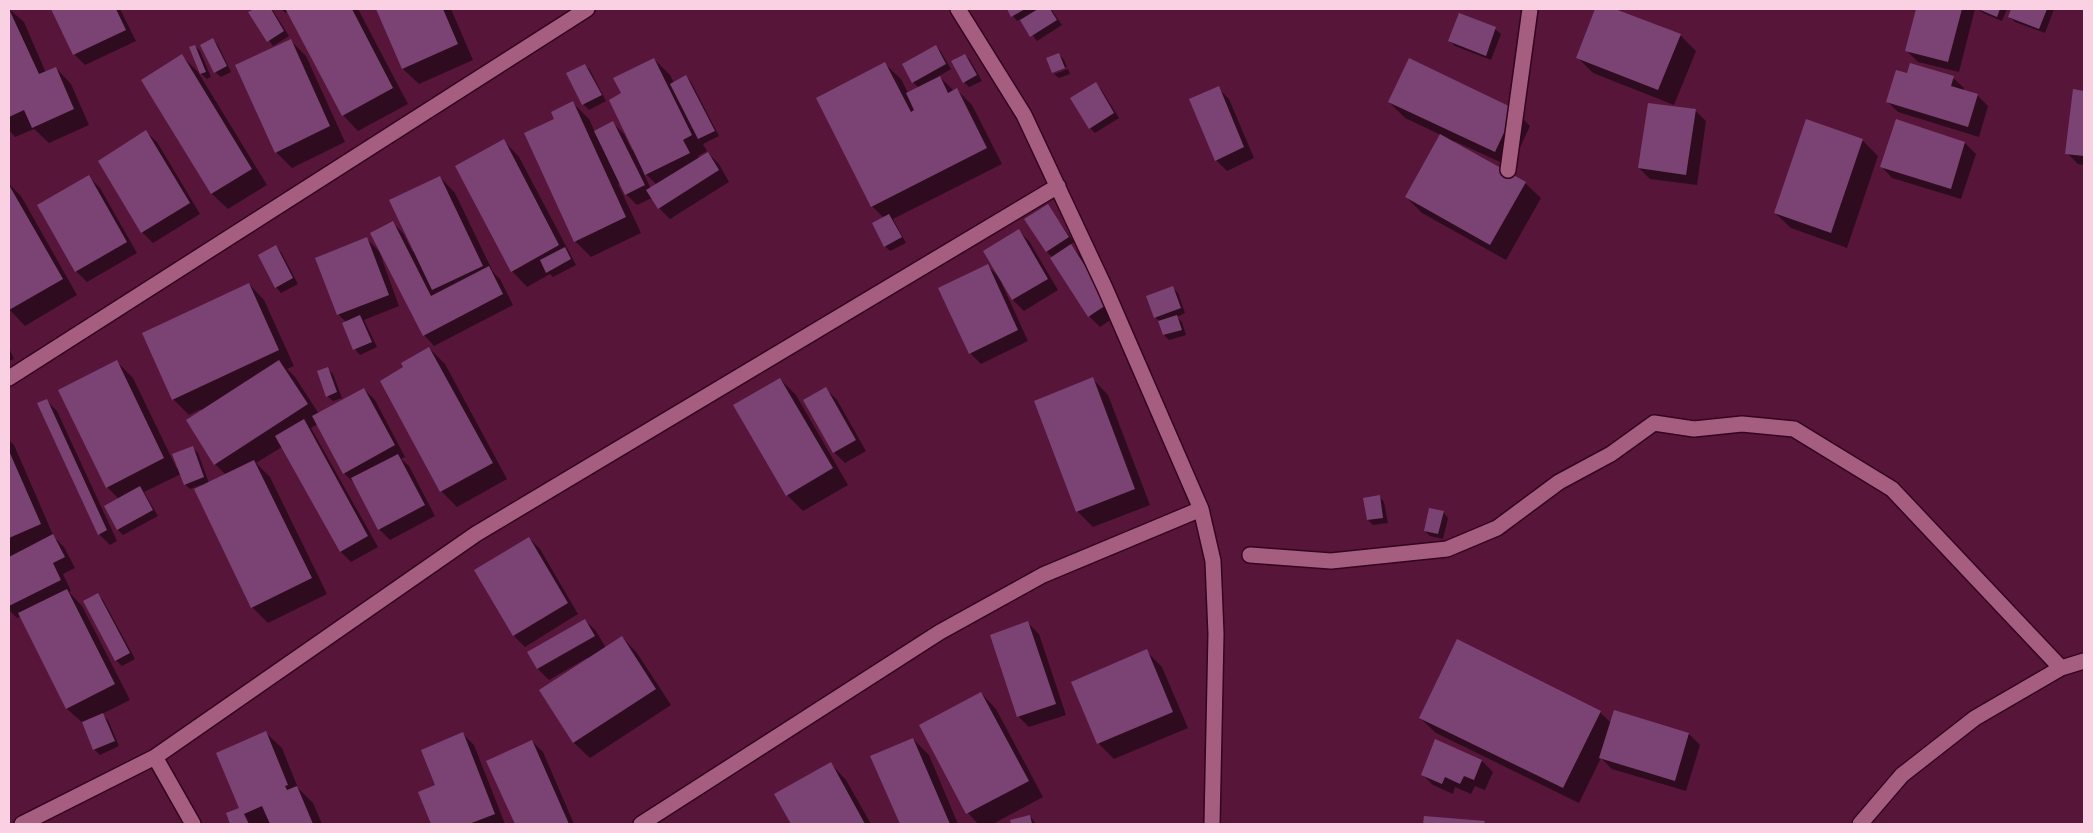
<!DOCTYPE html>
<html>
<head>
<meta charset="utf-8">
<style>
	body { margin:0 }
	#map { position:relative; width:2093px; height:833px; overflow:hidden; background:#571639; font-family:Montserrat,sans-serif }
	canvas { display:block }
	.frame { position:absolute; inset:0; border:10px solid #fad1e2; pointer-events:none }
</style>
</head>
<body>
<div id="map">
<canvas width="2093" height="833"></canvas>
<div class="frame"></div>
</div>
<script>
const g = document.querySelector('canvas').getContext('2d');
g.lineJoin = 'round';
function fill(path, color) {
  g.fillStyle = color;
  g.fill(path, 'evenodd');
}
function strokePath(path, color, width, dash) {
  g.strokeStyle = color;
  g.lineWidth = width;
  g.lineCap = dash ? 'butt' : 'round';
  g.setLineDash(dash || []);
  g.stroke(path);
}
fill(new Path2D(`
	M9 9 24 22 46 73 56 68 71 84 89 125 49 143 34 129 15 137 9 130Z
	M52 9H120L136 41 85 65 74 54Z
	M256 9H272L289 36 273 46 250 13Z
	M281 9H358L408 104 358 131 343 115 288 11 286 13Z
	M377 9H451L473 60 419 84 403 69Z
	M1008 9H1036L1037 11 1040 9H1051L1062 25 1037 41 1021 19 1017 21Z
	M1596 9H1612L1680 35 1696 51 1674 105 1593 73 1577 57Z
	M1918 9H1975L1959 72 1918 62 1907 51Z
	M1978 9H2007L2002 21 1983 13Z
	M2012 9H2054L2045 33 2015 22 2009 16Z
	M1495 29 1501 34 1491 60 1455 46 1450 41Z
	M213 40 218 45 231 72 221 77 215 72Z
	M290 40 306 56 345 142 292 168 276 152Z
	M195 46 200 51 211 77 207 79 201 74 191 48Z
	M936 46 941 52 951 69 939 76 954 91 957 90 972 105 1002 164 893 219 906 243 890 251 885 246 884 218 872 206 885 64 901 79 908 93 919 88 913 82 903 65Z
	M1059 54 1064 60 1067 67 1054 71V73L1048 59Z
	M965 55 970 60 982 81 969 87 964 82Z
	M182 56 198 72 267 185 228 209 212 194 143 81Z
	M654 59 670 75 674 83 686 77 691 82 719 136 703 144 707 151 698 156 699 159 708 153 719 164 729 182 670 219 659 208 652 198 637 205 626 194 620 183 618 184 641 233 591 257 575 241 556 120 573 103 589 119 595 132 613 123 624 134 632 150 634 149 622 94ZM642 170 657 185 651 189Z
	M585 65 590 70 606 101 589 110 584 105 567 74Z
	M1068 69 1070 74 1059 78 1054 74Z
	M1908 75 1953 78 1964 88 1963 91 1977 95 1988 106 1979 137 1898 112 1887 101Z
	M1096 84 1101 89 1119 118 1095 133 1090 128Z
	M1218 88 1229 99 1254 158 1227 171 1216 160Z
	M2074 91 2084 92V165L2078 164 2067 153Z
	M1389 102 1514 110 1530 126 1511 167 1454 141 1453 143 1525 183 1541 198 1506 260 1422 213 1406 197 1441 135 1405 118Z
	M1695 110 1706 121 1697 185 1650 179 1639 168Z
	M1897 121 1965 143 1976 154 1961 199 1892 178 1882 167Z
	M146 132 157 142 200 214 153 243 142 232 100 162Z
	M1862 140 1878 156 1847 248 1791 228 1775 213Z
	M504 141 519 157 576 265 553 277 550 274 527 287 512 271Z
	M89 177 100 188 137 253 87 282 76 271Z
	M440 177 455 193 493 272 500 279 513 305 434 346 424 335 392 222 403 233 413 252 415 251Z
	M9 184 21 196 77 295 25 326 9 309Z
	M1047 205 1074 242 1070 245 1082 257 1119 314 1100 327 1089 316 1053 258 1046 251Z
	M1018 230 1029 241 1058 290 1024 311 1013 300 1004 283 1002 284 1028 341 981 364 970 353 988 266 999 277Z
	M367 239 379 251 399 306 364 320 377 347 360 355 355 349 346 322 338 314Z
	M276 247 281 252 298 284 281 293 276 287Z
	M249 284 264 300 294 366 287 369 295 377 319 414 364 389 375 400 405 457 401 459 409 466 435 516 390 540 379 529 356 485 344 473 318 424 311 428 378 547 351 562 341 552 282 447 256 463 270 477 327 594 268 623 252 607 201 485 190 489 185 484 181 474 144 492 158 516 123 535 118 530 105 506 119 499 107 487 117 362 133 378 177 469 193 448 198 453 209 483 226 475 215 464 201 409 189 415 173 399Z
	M1173 288 1178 293 1185 313 1177 317 1182 322 1186 335 1169 340 1164 335 1160 322 1155 317Z
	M9 348 14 359 9 361Z
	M429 348 445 364 507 479 457 507 441 491 405 368Z
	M328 369 333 374 342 398 333 401 327 396Z
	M780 379 796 395 848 485 803 511 787 495Z
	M1093 379 1108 395 1150 505 1093 527 1077 511Z
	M826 389 837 400 866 451 845 463 834 452Z
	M46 400 57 411 117 541 110 545 99 534Z
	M9 440 14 445 54 537 64 547 75 568 63 574 71 591 69 592 82 606 130 700 102 714 108 720 119 746 100 755 94 749 84 724 67 709 21 616 17 618 9 610Z
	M1379 496 1384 502 1388 523 1373 525 1368 520Z
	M1443 512 1448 518 1443 539 1430 536 1425 531Z
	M529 538 540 549 578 614 525 647 514 636 475 571Z
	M98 595 103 600 135 659 122 666 116 660 85 602Z
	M585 620 596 631 606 648 622 637 637 653 671 705 590 758 574 743 540 691 588 659 587 658 549 680 538 669 529 653Z
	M1028 623 1039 634 1066 715 1029 727 1018 716Z
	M1146 651 1162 667 1188 728 1114 759 1099 744 1073 683Z
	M981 693 996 709 1043 797 993 824H978L968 813 921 725Z
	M1600 712 1611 723 1689 734 1700 745 1686 791 1612 769 1601 758 1579 803 1436 733 1420 718Z
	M266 733 282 748 298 788 313 803 322 824H232L227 814 241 808Z
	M463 734 474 745 505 824H432L419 793 437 786Z
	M913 739 929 755 958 824H901L872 757Z
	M532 741 543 752 574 824H516L488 761Z
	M1482 761 1493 772 1485 790 1475 786 1471 794 1455 787 1453 794 1433 785 1422 774Z
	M831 764 846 780 871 824H792L776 795Z
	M1030 816 1036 824H1013L1012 821Z
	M1425 817 1484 822 1486 824H1424Z`), '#0007');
fill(new Path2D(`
	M9 9 39 74 56 67 74 109 32 128 24 110 9 117Z
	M51 9H116L126 30 73 55Z
	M254 9H271L284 31 267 42 248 12Z
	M290 9H352L393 88 342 116 286 10Z
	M376 9H443L458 44 402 69Z
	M1007 9H1025L1011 17Z
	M1038 9H1050L1057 20 1030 37 1020 20Z
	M1595 9H1615L1681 34 1658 90 1576 58Z
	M1916 9H1962L1948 62 1905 51Z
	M1978 9H2000L1997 17Z
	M2011 9H2047L2039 29 2008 17Z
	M1459 13 1496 27 1486 56 1448 41Z
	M213 38 227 66 214 73 200 45Z
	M291 39 330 126 275 153 235 65Z
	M195 45 206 72 200 74 189 47Z
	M936 45 946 64 912 83 902 64Z
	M1059 53 1065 68 1052 73 1046 58Z
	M182 54 252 169 211 194 141 80Z
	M965 54 977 75 963 83 951 61Z
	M654 58 692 135 683 140 690 153 645 175 609 100 621 93 613 78Z
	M1409 58 1515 109 1495 152 1388 102Z
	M885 62 911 112 914 110 906 93 940 76 948 93 957 88 987 148 871 207 816 98Z
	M1910 63 1954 76 1951 86 1978 94 1968 127 1886 102 1896 70 1907 73Z
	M585 64 602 95 582 105 566 73Z
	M686 75 715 131 698 139 670 84Z
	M1096 82 1114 113 1089 129 1070 98Z
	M1219 86 1244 147 1215 161 1189 99Z
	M2073 89 2084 91V156L2065 154Z
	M573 101 626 217 574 242 524 133 554 119 551 112Z
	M1648 103 1696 109 1686 175 1638 168Z
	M1806 119 1863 139 1831 233 1774 213Z
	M1896 119 1965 142 1951 189 1880 167Z
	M613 121 645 185 625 195 594 131Z
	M146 130 190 203 141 233 98 161Z
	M1440 134 1526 182 1490 245 1405 197Z
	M504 139 559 245 511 272 455 166Z
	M708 152 719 170 658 209 646 190Z
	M89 175 127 242 75 272 37 205Z
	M440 176 483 266 432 290 389 200Z
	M9 185 63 279 9 310Z
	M1048 204 1069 237 1046 252 1024 219Z
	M889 214 902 237 884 247 872 223Z
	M393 221 431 296 489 266 503 294 423 336 370 233Z
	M1019 229 1048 279 1012 300 983 251Z
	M367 237 389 295 337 315 315 258Z
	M1071 244 1109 303 1088 317 1050 258Z
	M276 245 293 278 275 288 258 255Z
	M565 247 571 259 546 273 540 260Z
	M988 264 1018 330 969 354 938 288Z
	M249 283 279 350 172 400 142 333Z
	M1173 286 1181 308 1154 318 1146 296Z
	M360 315 372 342 353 350 342 323Z
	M1177 315 1182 330 1163 335 1158 321Z
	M429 347 493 463 440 492 380 381 403 367 401 363Z
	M117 360 164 458 106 488 58 390Z
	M279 360 308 404 214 465 186 420Z
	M328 367 337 392 326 397 317 371Z
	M1093 377 1135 489 1076 512 1034 401Z
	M780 378 833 468 786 496 733 405Z
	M826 387 856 440 833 453 803 400Z
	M364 388 395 445 343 474 312 416Z
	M47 399 107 530 98 535 37 403Z
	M304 419 368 536 340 552 275 436Z
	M193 446 204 477 184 485 172 454Z
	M9 451 41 524 9 538Z
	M398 454 425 505 378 530 351 478Z
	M254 460 312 578 251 608 194 489Z
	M140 486 153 510 117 530 104 506Z
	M1380 495 1383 518 1367 520 1363 498Z
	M1429 508 1444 511 1438 534 1424 531Z
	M53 534 65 557 53 563 61 580 9 606V557Z
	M529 537 568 603 513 636 474 570Z
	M67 589 115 684 66 709 18 613Z
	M98 593 130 653 115 661 83 601Z
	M585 619 595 636 537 669 527 652Z
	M1028 621 1056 704 1017 717 990 635Z
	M622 636 656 689 573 743 539 690Z
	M1457 639 1601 711 1563 788 1419 718Z
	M1147 649 1173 712 1097 744 1071 682Z
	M981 692 1029 781 966 814 919 725Z
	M1614 710 1689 733 1675 781 1599 758Z
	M103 713 115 741 93 750 82 722Z
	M266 731 288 785 285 786 287 790 297 786 313 824H270L262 806 244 814 249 824H230L226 813 239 808 216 753Z
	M463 732 495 814 469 824H431L418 792 435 785 421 750Z
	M913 738 950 824H900L870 756Z
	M1435 739 1482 760 1474 780 1464 776 1460 784 1445 777 1442 784 1421 775Z
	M532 740 569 824H515L486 761Z
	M831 762 865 824H791L774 794Z
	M1030 815 1032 824H1011L1010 820Z
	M1424 816 1485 821 1484 824H1423Z`), '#7a4374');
const minor = new Path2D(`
	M958 9 1024 115 1105 288 1201 509 1213 561 1216 634 1212 824
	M1508 170 1530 9
	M9 378 587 9
	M1250 555 1331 561 1447 549 1497 528 1559 482 1611 454 1654 423 1694 429 1742 424 1794 429 1892 489 2061 668
	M155 757 193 824
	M22 824 155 757 476 534 1058 186
	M641 824 940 632 1043 575 1201 509
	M1860 824 1902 775 1975 718 2061 668 2084 661`);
strokePath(minor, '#34041f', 18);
strokePath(minor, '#a65e80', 15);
</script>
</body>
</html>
